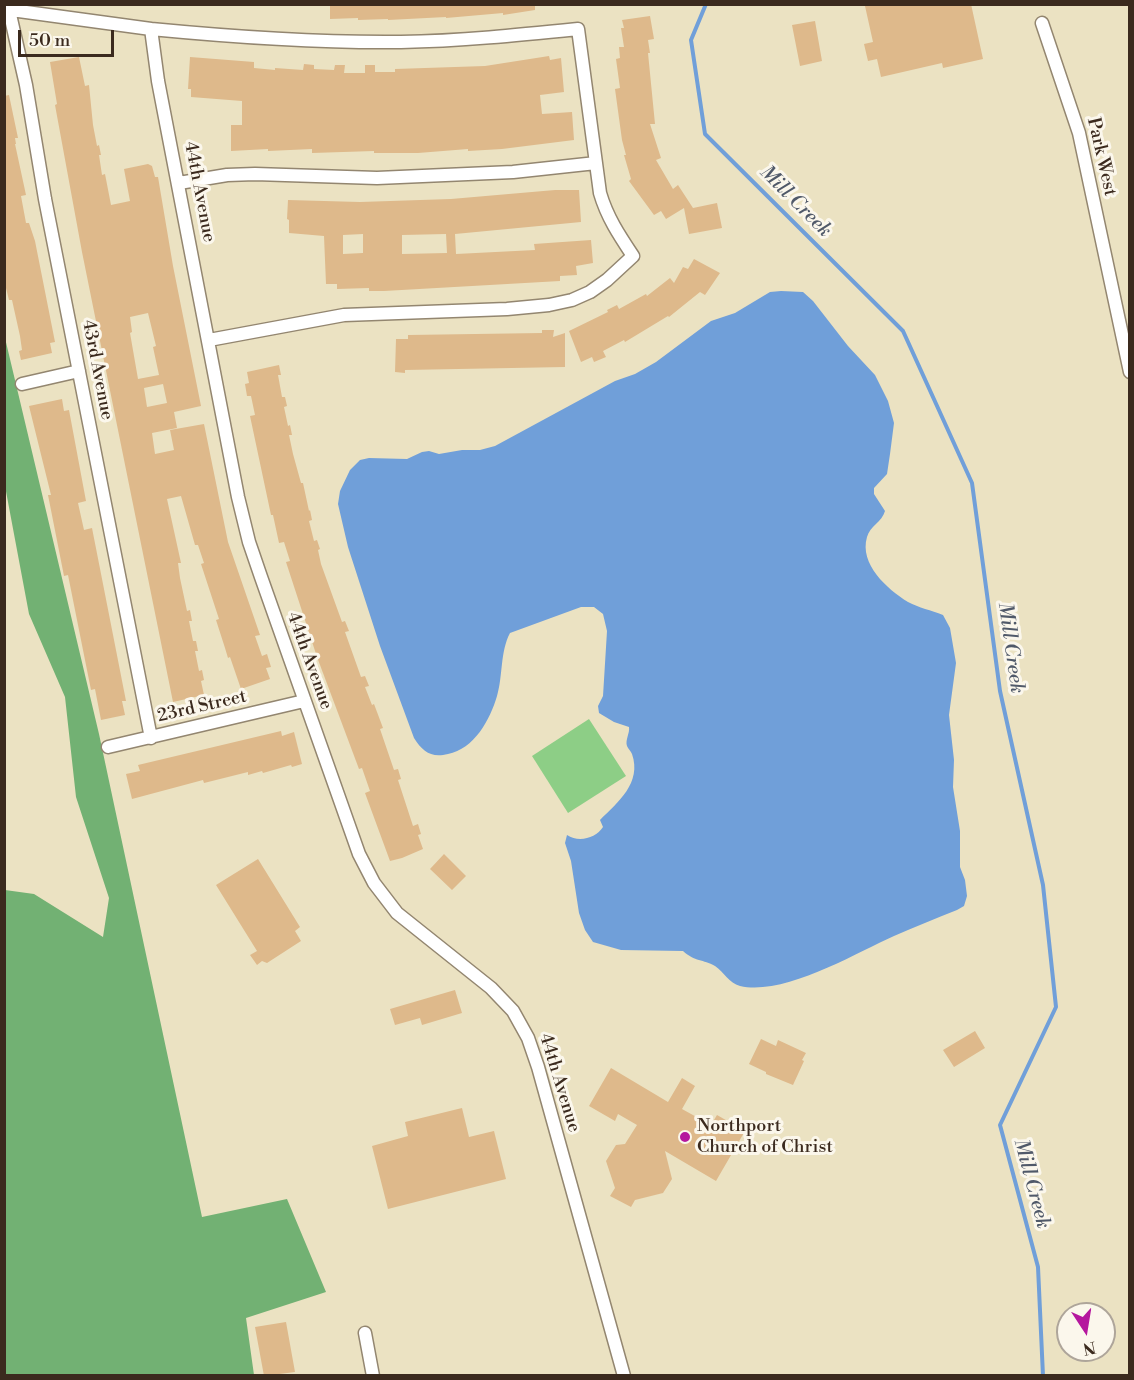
<!DOCTYPE html>
<html>
<head>
<meta charset="utf-8">
<style>
	body { margin:0 }
	#map { position:relative; width:1134px; height:1380px; overflow:hidden; background:#ebe2c2; font-family:"Libre Bodoni",serif }
	canvas { display:block }
	.frame { position:absolute; inset:0; border:6px solid #3b2a1e; pointer-events:none }
	.north { position:absolute; left:1056px; top:1302px; width:60px; height:60px; box-sizing:border-box; background:#fbf7ec; border:2px solid #aea59a; border-radius:50%; rotate:168deg; font-size:16px; font-weight:700; line-height:24px; text-align:center; color:#3b2a1e }
	.north::after { content:''; display:block; margin:auto; width:21px; height:27px; background:#b5179e; clip-path:polygon(50% 0,100% 100%,50% 72%,0 100%) }
	.scale { position:absolute; left:18px; top:30px; width:96px; height:27px; box-sizing:border-box; border:3px solid #3b2a1e; border-top:0; padding-left:8px; font-size:18px; line-height:21px; white-space:nowrap; color:#3b2a1e; -webkit-text-stroke:4px #fbf7ec; paint-order:stroke }
</style>
</head>
<body>
<div id="map">
<canvas width="1134" height="1380"></canvas>
<div class="frame"></div>
<div class="north">N</div>
<div class="scale">50 m</div>
</div>
<script>
const g = document.querySelector('canvas').getContext('2d');
g.lineJoin = 'round';
function fill(path, color) {
  g.fillStyle = color;
  g.fill(path, 'evenodd');
}
function strokePath(path, color, width, dash) {
  g.strokeStyle = color;
  g.lineWidth = width;
  g.lineCap = dash ? 'butt' : 'round';
  g.setLineDash(dash || []);
  g.stroke(path);
}
function write(font, color, halo, rows, align = 'center') {
  g.font = font + ' "Libre Bodoni",serif';
  g.lineWidth = 6;
  g.setLineDash([]);
  g.textBaseline = 'middle';
  g.strokeStyle = halo;
  g.fillStyle = color;
  for (const [text, x, y, turn = 0] of rows) {
    g.save();
    g.translate(x, y);
    g.rotate((+turn || 0) * Math.PI / 180);
    g.textAlign = isNaN(turn) ? turn : align;
    if (halo) g.strokeText(text, 0, 0);
    g.fillText(text, 0, 0);
    g.restore();
  }
}
fill(new Path2D(`
	M589 719 626 776 568 813 532 756Z`), '#8dce86');
fill(new Path2D(`
	M5 338 99 734 202 1217 287 1199 326 1292 246 1318 254 1375H5V890L34 894 103 937 109 898 76 797 65 697 29 614 5 486Z`), '#72b173');
fill(new Path2D(`
	M781 291 803 292 813 301 848 346 875 375 888 401 894 423 890 454 887 474 874 488V494L885 511C882 522 870 526 867 537 859 564 887 589 908 602 919 608 931 610 943 615L950 628 956 663 949 715 954 760 953 787 960 831V867L965 880 967 896 964 906 957 910C936 918 915 927 894 936 854 954 784 996 740 986 729 983 724 972 715 966 703 959 695 962 683 951L621 950 593 942 585 930 579 913 571 861 565 843 567 835C579 843 596 838 603 827L600 820C618 802 642 783 632 754 631 751 628 749 627 746 625 740 630 733 629 727L614 722 599 713 598 706 603 696 607 631 603 614 594 607H581L510 633C500 652 503 676 497 696 490 720 474 749 448 754 431 758 423 752 414 738L380 646 348 547 338 504 340 491 350 470 360 460 369 458 407 459 422 452 429 451 439 454 462 450H480L495 446 615 381 635 374 656 362 711 321 735 313 770 292Z`), '#709fd9');
strokePath(new Path2D(`
	M706 4 691 40 705 134 903 331 972 483 1000 691 1043 885 1056 1007 1000 1125 1038 1267 1043 1376`), '#709fd9', 4);
fill(new Path2D(`
	M330 4H535V10L503 15V13L446 18V17L388 20V19L358 20V18L330 19Z
	M870 4H971L983 59 943 68 942 63 881 77 877 59 868 61 864 44 873 42 865 6Z
	M650 16 654 39 648 40 650 53H648L655 124H650L661 158 656 160 673 189 678 185 693 208 717 203 722 228 689 234 684 208 666 219 661 211 654 215 629 181 631 179 624 155H626L622 140 615 89 620 88 616 59 620 58 619 47H624L621 28H624L622 20Z
	M815 21 822 61 800 66 792 25Z
	M549 56 550 60 561 58 564 92 540 95 542 114 572 112 574 140 502 149 468 151V149L418 153H374V151L312 153V149L268 151V149L231 151V125H242V101L191 97V89H188L190 57 254 62V68L275 70V68L303 70 304 64 314 65V69L334 70 335 65H345L344 73H365V65H375V72H395V69L485 66Z
	M79 57 85 86 89 85 93 125 97 146 99 145 101 155H99L102 175 105 174 111 205 130 201 124 169 148 164 152 166 155 177H158L173 266 201 406 174 412 177 428 152 433 155 454 174 450 170 430 204 424 228 542 260 635 255 636 262 656 267 654 271 667 266 668 270 679 241 689 230 657 228 658 225 648 216 620 219 619 201 564 204 563 198 545H195L181 496 167 499 181 563H178L180 578 187 611 190 610 192 621H189L193 641H196L198 651H195L199 671 202 670 204 680 201 681 204 695 173 702 82 252 55 105 57 104 50 62ZM148 313 156 346 153 347 159 375 138 379 130 333 132 332 130 317ZM163 384 167 403 147 407 144 388Z
	M9 95 18 138H15L16 144H15L26 195 21 196 26 223H29L35 241 55 342 50 343 52 353 21 360 19 351 22 350 20 336 12 300H9L4 280V96Z
	M555 190H579L581 222 455 234 456 254 535 250 534 244 591 240 593 263 576 266 577 275 560 276V281L384 291H369V288L337 289V284H326L324 236 289 233V220L287 219 288 200 360 202 451 199ZM363 234V253L343 254V235ZM446 234 447 253 402 254V235Z
	M694 259 720 273 705 295 700 292 669 317 668 316 625 342 624 340 603 351 606 357 594 362 592 357 581 362 569 331 608 312 607 310 617 305 619 309 646 294 647 296 670 278 674 283 683 267 688 269Z
	M542 330H554L553 337 565 333V367L405 370V373L395 372 396 339H408V335L542 333Z
	M279 365 281 375H278L282 397H285L287 406 284 407 288 426 290 425 292 435H289L293 454 301 483H303L309 511 310 510 312 520 309 521 314 541 317 540 320 549 318 550 321 564 342 622 345 621 349 631 345 632 361 677 365 676 369 686 365 687 372 705 374 704 383 728 380 729 394 770 398 769 401 779 398 780 413 826 418 824 421 834 418 835 423 849 402 858 390 861 365 793 370 791 362 768 359 769 317 657 286 562 290 561 284 542 279 543 273 515H271L250 416 255 415 251 396H247L245 384 249 383 247 372Z
	M62 399 64 411 69 410 86 501 78 503 84 530 92 528 126 701H122L125 715 101 720 95 689 91 690 68 575 64 576 48 495H51L29 406Z
	M281 731 282 736 294 732 302 764 292 767 291 765 263 773 262 771 248 775V772L204 783 203 780 132 799 126 774 140 771 138 765Z
	M444 854 466 876 452 890 430 869Z
	M258 859 300 927 295 931 301 941 267 963 262 961 257 965 250 955 257 951 216 885Z
	M455 990 462 1013 422 1025 420 1018 395 1025 390 1009Z
	M975 1031 985 1048 954 1067 943 1050Z
	M761 1039 776 1046 778 1040 806 1053 802 1060 804 1061 793 1085 766 1074V1072L749 1064Z
	M611 1068 668 1102 682 1078 695 1086 682 1109 711 1125 717 1115 745 1131 716 1181 665 1151 672 1179 663 1193 635 1200 631 1207 610 1196 615 1188 606 1161 616 1145 625 1144 637 1125 618 1114 615 1121 589 1106Z
	M462 1108 469 1137 494 1131 506 1179 388 1209 372 1146 408 1136 405 1122Z
	M286 1322 295 1372 264 1376 255 1327Z`), '#deb98b');
const minor = new Path2D(`
	M4 9 151 29 158 81 238 497 249 542 261 577 359 854 374 883 397 913 491 988 513 1011 528 1038 538 1067 624 1376
	M9 10 26 85 45 199 151 738
	M1042 23 1079 133 1130 372
	M151 29C234 37 317 43 401 42 460 41 519 35 578 29L600 193C607 217 619 235 633 256L607 280 590 292 572 300 549 305 507 309 344 315 209 340
	M179 183 227 175 255 174 377 178 513 172 596 163
	M22 384 79 371
	M108 747 304 701
	M365 1333 373 1376`);
strokePath(minor, '#938670', 15);
strokePath(minor, '#fff', 12);
for (const [x, y, r, color] of [
	[685,1137,6,"#b5179e"]
]) {
  const dot = new Path2D();
  dot.arc(x, y, r, 0, 2 * Math.PI);
  g.fillStyle = color;
  g.fill(dot);
  strokePath(dot, '#fbf7ec', 2);
}
write('18px', '#3b2a1e', '#fbf7ec', [
	["Park West",1101,157,77],
	["44th Avenue",199,192,79],
	["43rd Avenue",97,370,79],
	["44th Avenue",309,661,70],
	["23rd Street",202,707,-13],
	["44th Avenue",559,1083,73]
]);
write('18px', '#3b2a1e', '#fbf7ec', [
	["Northport",697,1127],
	["Church of Christ",697,1148]
], 'left');
write('italic 20px', '#505969', '#fbf7ec', [
	["Mill Creek",795,202,45],
	["Mill Creek",1010,648,82],
	["Mill Creek",1031,1184,75]
]);
</script>
</body>
</html>
